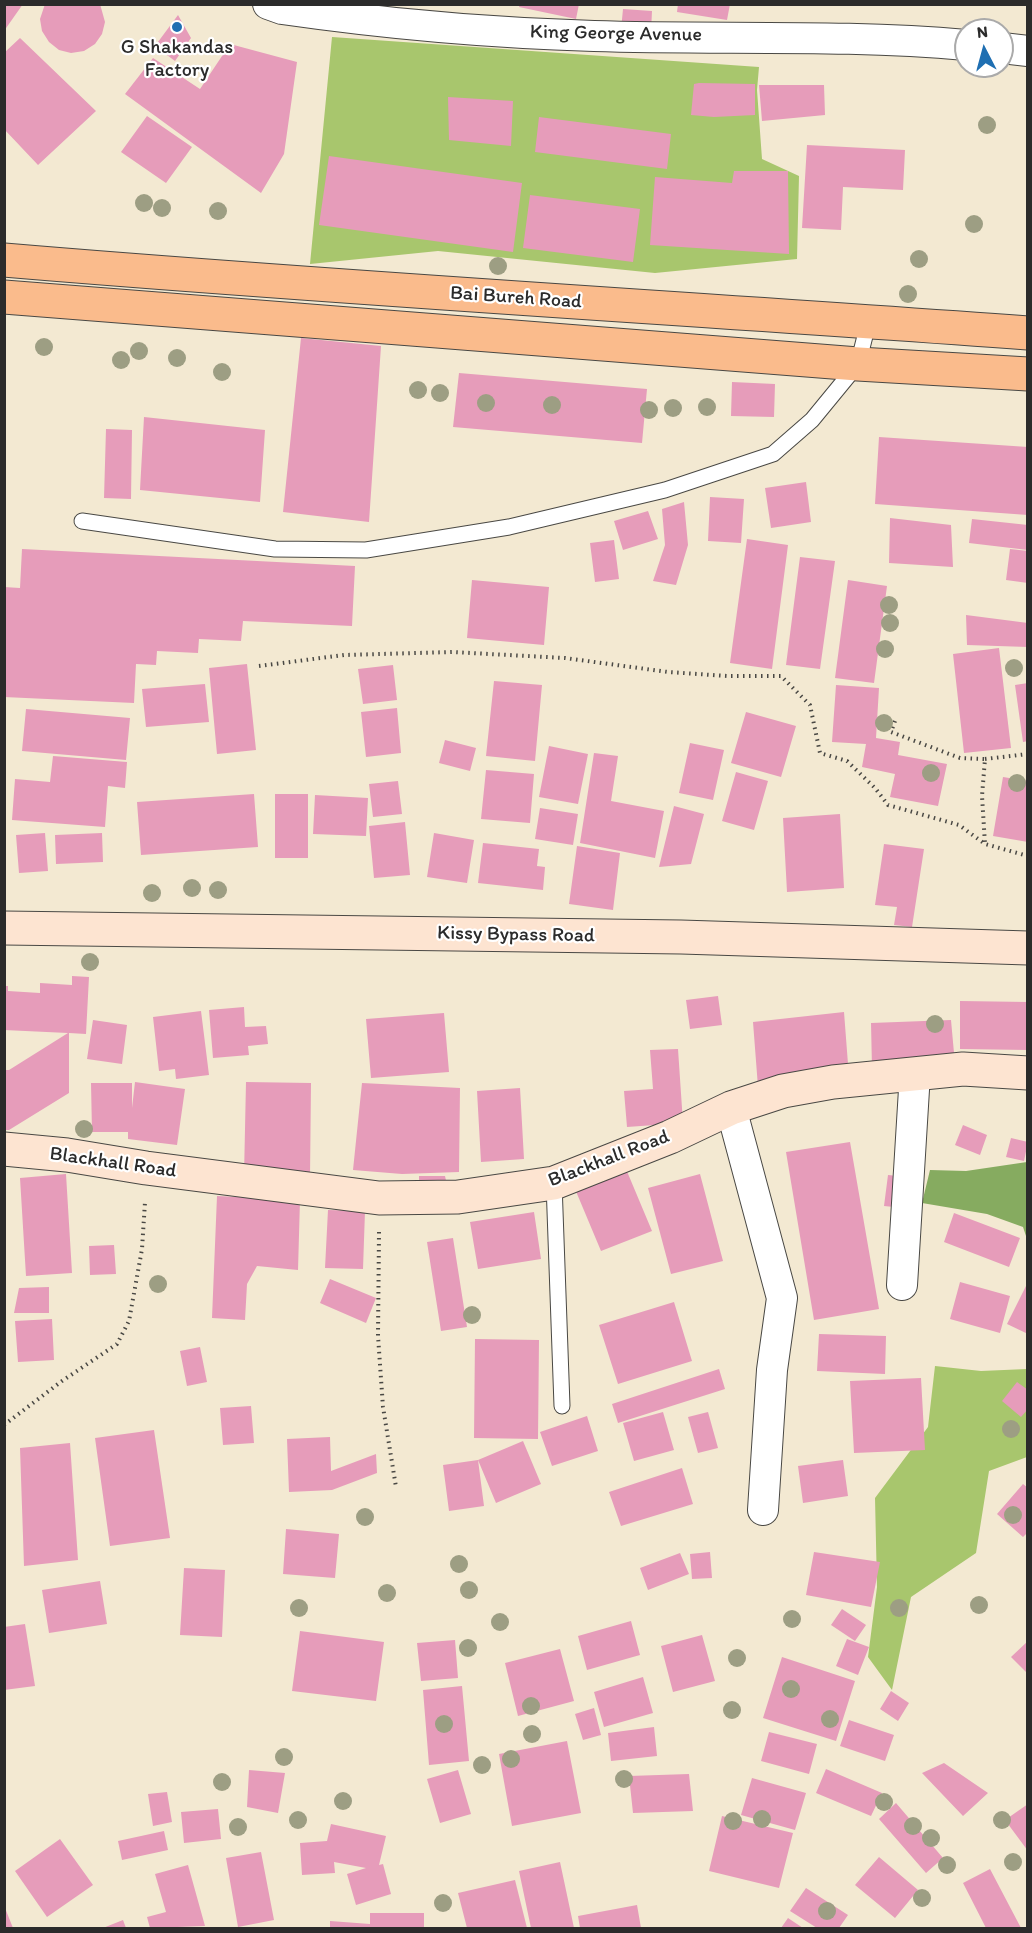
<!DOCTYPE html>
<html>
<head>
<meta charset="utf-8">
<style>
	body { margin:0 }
	#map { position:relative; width:1032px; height:1933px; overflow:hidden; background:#f3e9d2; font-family:Itim,sans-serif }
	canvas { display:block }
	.frame { position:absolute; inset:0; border:6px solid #2b2b2b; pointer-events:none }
	.north { position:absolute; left:954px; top:18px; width:60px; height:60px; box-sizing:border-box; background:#fff; border:2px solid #aaa; border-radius:50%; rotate:354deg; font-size:16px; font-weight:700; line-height:24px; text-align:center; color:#2b2b2b }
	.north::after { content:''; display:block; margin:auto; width:21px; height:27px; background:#1f6fb2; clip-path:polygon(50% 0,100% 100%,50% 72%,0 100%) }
</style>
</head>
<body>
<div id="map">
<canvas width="1032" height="1933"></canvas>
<div class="frame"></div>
<div class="north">N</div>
</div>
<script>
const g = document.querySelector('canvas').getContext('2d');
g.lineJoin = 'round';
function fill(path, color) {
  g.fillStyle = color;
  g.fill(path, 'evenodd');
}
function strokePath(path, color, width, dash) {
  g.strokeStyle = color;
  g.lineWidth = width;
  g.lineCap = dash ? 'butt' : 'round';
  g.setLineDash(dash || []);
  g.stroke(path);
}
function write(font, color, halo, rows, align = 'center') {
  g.font = font + ' Itim,sans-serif';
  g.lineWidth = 4.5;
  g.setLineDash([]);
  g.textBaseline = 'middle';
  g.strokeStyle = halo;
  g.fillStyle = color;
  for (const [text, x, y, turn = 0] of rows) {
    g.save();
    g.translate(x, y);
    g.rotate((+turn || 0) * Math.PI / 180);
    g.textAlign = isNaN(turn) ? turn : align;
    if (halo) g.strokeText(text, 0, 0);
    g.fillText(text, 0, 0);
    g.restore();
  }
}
fill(new Path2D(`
	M332 37 759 67 757 90 762 159 799 176 797 259 655 273 438 251 310 264Z
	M935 1366 981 1371 1027 1369V1457L989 1471 976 1553 911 1597 892 1690 868 1657 877 1587 875 1498 928 1427Z`), '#a8c66d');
fill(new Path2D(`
	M1027 1162V1239L1023 1227 987 1214 922 1203 930 1170 966 1171Z`), '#86ab60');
fill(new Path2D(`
	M4 4H23L4 31Z
	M45 4H100L105 22 102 34 95 44 84 51 71 53 59 50 49 42 42 31 40 19Z
	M520 4H579L576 19 519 7Z
	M678 4H730L727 20 677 12Z
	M623 9 652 11 651 32 621 30Z
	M178 15 191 38 175 61 155 46Z
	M20 38 96 111 38 165 4 129V53Z
	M230 44 297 62 284 154 261 193 125 94 153 58 200 89Z
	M699 83 755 84V115L714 117 691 115 694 84Z
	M759 85H824L825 115 762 121Z
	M448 97 513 101 511 146 449 140Z
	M147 116 192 147 166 183 121 152Z
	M539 117 671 134 667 169 535 152Z
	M807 145 905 150 903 190 843 187 841 230 802 228Z
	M329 156 522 183 513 252 319 225Z
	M734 171H788L789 254 650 245 655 177 732 183Z
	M530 195 640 209 633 262 523 248Z
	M301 338 381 346 369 522 283 512Z
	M459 373 647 389 642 443 453 427Z
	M732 382 775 384 774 417 731 416Z
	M144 417 265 430 260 502 140 490Z
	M106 429 132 430 131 499 104 498Z
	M879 437 1028 447V515L875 504Z
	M806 482 811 522 771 528 765 488Z
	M710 497 744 499 741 543 708 541Z
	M684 502 688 545 676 585 653 581 665 545 662 509Z
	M648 511 658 539 623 550 614 521Z
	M890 518 951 525 953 567 889 563Z
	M972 519 1028 525V550L969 543Z
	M747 539 788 545 772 669 730 663Z
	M614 540 619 579 595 582 590 543Z
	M22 549 355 566 352 626 243 621 241 641 199 639 198 653 157 651 156 665 136 664 134 703 4 697V587L20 588Z
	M1010 549 1028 551V583L1006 580Z
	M800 557 835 561 820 669 786 665Z
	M472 580 549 587 544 645 467 638Z
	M848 580 887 586 874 683 835 678Z
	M966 615 1028 623V647L967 645Z
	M999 648 1011 748 964 753 953 654Z
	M247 664 256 750 217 754 209 668Z
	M393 665 397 700 363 704 358 669Z
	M494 681 542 685 535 761 486 756Z
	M1028 683V741L1023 742 1015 685Z
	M205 684 209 722 146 727 142 689Z
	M836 685 879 688 876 738 900 742 898 755 947 764 938 806 890 797 895 774 862 767 866 744 832 742Z
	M397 708 401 753 366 757 361 712Z
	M26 709 130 718 126 760 22 751Z
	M746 712 796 726 781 777 731 763Z
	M445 740 476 748 470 771 439 763Z
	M690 743 724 750 713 800 679 793Z
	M549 746 588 754 578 804 539 797Z
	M594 753 618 756 611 801 664 811 655 858 580 843Z
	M53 756 127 762 125 788 108 786 105 827 12 820 15 779 50 782Z
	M486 770 534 774 530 823 481 819Z
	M736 772 768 781 754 830 722 821Z
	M1003 777 1028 781V842L993 836Z
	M398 781 402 814 373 817 369 784Z
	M254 794 258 847 141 855 137 802Z
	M275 794H308V858H275Z
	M315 795 368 798 366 836 313 834Z
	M674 806 704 814 691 864 659 867Z
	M540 808 578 814 573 845 535 839Z
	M840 814 844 888 787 892 783 818Z
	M405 822 410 875 374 878 369 826Z
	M45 833 48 871 19 873 16 835Z
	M102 833 103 862 56 864 55 835Z
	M434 833 474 840 467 883 427 877Z
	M483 843 539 849 537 866 545 867 543 890 478 883Z
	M884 844 924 849 912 927 894 925 897 907 875 905Z
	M577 846 620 853 613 910 569 904Z
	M72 976 89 977 86 1034 69 1033V1093L9 1130H4V1070H9L68 1033 4 1030V986H8V991L40 993V983L72 985Z
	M718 996 722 1025 690 1029 686 1000Z
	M960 1001 1028 1002V1050L960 1049Z
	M244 1007 245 1027 266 1026 268 1044 248 1046 249 1055 213 1058 209 1010Z
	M201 1011 209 1075 176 1079 175 1069 159 1071 153 1017Z
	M844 1012 849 1077 758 1087 753 1022Z
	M444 1013 449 1072 371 1078 366 1019Z
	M93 1020 127 1025 122 1064 87 1059Z
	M951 1020 955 1064 872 1068 871 1023Z
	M678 1049 683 1123 627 1127 624 1091 653 1089 650 1050Z
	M135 1082 185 1089 177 1145 128 1139V1132H92L91 1083H132V1108Z
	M246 1082 311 1083 310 1177 244 1176Z
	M362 1083 460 1088 459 1172 402 1174 353 1170Z
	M520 1088 524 1159 481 1162 477 1091Z
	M963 1125 987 1135 980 1155 955 1145Z
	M1011 1138 1028 1142 1024 1161 1006 1157Z
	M850 1142 879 1309 814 1320 786 1152Z
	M626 1169 652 1231 601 1251 575 1189Z
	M66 1174 72 1273 26 1276 20 1178Z
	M700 1174 723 1261 671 1274 648 1188Z
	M888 1175 908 1177 904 1208 884 1206Z
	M419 1176H445L447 1185 419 1186Z
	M217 1196 300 1200 298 1270 257 1266 247 1284 245 1320 212 1318Z
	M328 1210 365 1211 363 1269 325 1268Z
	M534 1212 541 1259 478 1269 470 1222Z
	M954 1213 1020 1238 1009 1267 944 1242Z
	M453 1238 467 1327 441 1331 427 1242Z
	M114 1245 116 1274 90 1275 89 1246Z
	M330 1279 376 1298 366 1323 320 1303Z
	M960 1282 1010 1296 1000 1333 950 1319Z
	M1028 1282V1334L1007 1324Z
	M49 1287V1313H14L19 1288Z
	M674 1302 692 1361 618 1384 599 1325Z
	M52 1319 54 1360 18 1362 15 1321Z
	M819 1334 886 1336 885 1374 817 1371Z
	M475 1339 539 1340 538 1439 474 1438Z
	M200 1347 207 1382 187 1386 180 1351Z
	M719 1369 725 1389 618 1423 612 1404Z
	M921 1378 925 1450 854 1453 850 1381Z
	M1017 1382 1028 1390V1409L1021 1417 1002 1401Z
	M251 1406 254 1443 223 1445 220 1408Z
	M663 1412 674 1450 634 1461 623 1423Z
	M708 1412 718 1448 698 1453 688 1417Z
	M587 1416 598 1451 552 1466 540 1432Z
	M154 1430 170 1538 110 1546 95 1438Z
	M330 1437 331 1471 376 1454 377 1473 332 1490 289 1492 287 1439Z
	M523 1441 541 1484 496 1503 478 1460Z
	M70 1443 78 1560 24 1566 20 1448Z
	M478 1460 484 1506 449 1511 443 1465Z
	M843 1460 848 1496 803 1503 798 1466Z
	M682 1468 693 1504 621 1526 609 1492Z
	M1023 1484 1028 1488V1532L1023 1537 997 1514Z
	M286 1529 339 1534 335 1578 283 1574Z
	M710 1552 712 1578 692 1579 690 1554Z
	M814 1552 880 1562 871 1607 806 1595Z
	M680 1553 689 1574 648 1590 640 1568Z
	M184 1568 225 1570 222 1637 180 1635Z
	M100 1581 107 1624 49 1633 42 1590Z
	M842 1609 866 1625 855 1641 831 1625Z
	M631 1621 640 1655 587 1670 578 1636Z
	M25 1624 35 1686 4 1690V1627Z
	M300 1631 384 1642 376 1701 292 1691Z
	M702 1635 715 1681 673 1692 661 1646Z
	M847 1639 869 1647 858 1675 836 1666Z
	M455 1640 458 1678 421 1681 417 1643Z
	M1028 1641V1674L1011 1657Z
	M560 1649 574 1701 518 1716 505 1663Z
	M782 1657 855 1681 836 1741 763 1718Z
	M643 1677 653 1713 604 1727 594 1692Z
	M462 1686 469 1761 429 1765 423 1690Z
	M891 1691 909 1703 898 1721 880 1709Z
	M594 1708 601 1735 583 1740 575 1714Z
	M849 1720 894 1735 885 1761 840 1746Z
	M654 1727 657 1756 611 1761 608 1733Z
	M769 1732 817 1744 809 1774 761 1761Z
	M567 1741 581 1813 512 1826 499 1754Z
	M944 1763 988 1793 963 1816 922 1773Z
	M826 1769 882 1793 871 1816 816 1793Z
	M249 1770 285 1773 278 1813 247 1807Z
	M458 1770 471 1814 440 1823 427 1779Z
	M689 1774 693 1811 633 1813 629 1776Z
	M752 1778 806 1793 795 1830 741 1815Z
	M167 1792 172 1822 153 1826 148 1794Z
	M896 1803 943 1858 926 1873 879 1819Z
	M1028 1804V1851L1005 1820Z
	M218 1809 221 1839 184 1843 181 1812Z
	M722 1816 793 1833 779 1888 709 1871Z
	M331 1824 386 1836 379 1865 383 1864 391 1894 356 1905 347 1874 366 1868 334 1862 335 1873 302 1875 300 1843 327 1841Z
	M164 1831 168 1850 122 1860 118 1841Z
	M60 1839 93 1885 47 1917 15 1871Z
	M261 1852 274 1920 238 1927 226 1858Z
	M879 1857 918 1890 895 1918 855 1885Z
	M560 1862 574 1928H531L519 1871Z
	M188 1865 205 1926 150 1928 147 1917 166 1912 155 1874Z
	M990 1869 1021 1928H986L963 1883Z
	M515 1880 527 1928H467L458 1893Z
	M806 1888 848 1915 839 1928H817L790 1911Z
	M637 1905 641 1928H580L578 1916Z
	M5 1908 13 1928H4Z
	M370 1913H424V1928H330V1921L370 1924Z
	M788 1918 803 1928H781Z
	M123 1920 126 1928H103Z`), '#e69cba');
const lane = new Path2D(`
	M82 521 275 549 366 550 509 527 665 490 773 454 812 420 858 364 869 320
	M554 1183 562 1406`);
const street = new Path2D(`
	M268 4 282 9C386 24 490 33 594 36 718 40 842 34 966 45
	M1002 48 1028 51
	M731 1108 782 1298 772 1370 763 1510
	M902 1285 915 1073`);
const secondary = new Path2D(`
	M4 928 681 937 1028 948
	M4 1149 67 1155 146 1168 379 1198 458 1197 554 1183 670 1137 731 1108 783 1091 833 1082 963 1069 1028 1073`);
const highway = new Path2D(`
	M4 260C345 289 687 308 1028 333
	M4 297 858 364 1028 374`);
strokePath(lane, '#494844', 17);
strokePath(street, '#494844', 32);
strokePath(secondary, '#494844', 35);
strokePath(highway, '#494844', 35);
strokePath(new Path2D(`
	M259 666 344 655 452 652 565 658 668 672 727 676H781L810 705 820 753 847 761 875 788 888 805 959 825 985 844 1028 856
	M895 721 891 732 960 758 985 759 982 796 985 844
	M985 759 1028 754
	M379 1232 378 1336 383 1407 396 1487
	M4 1425 62 1381 117 1344 129 1321 142 1249 145 1202`), '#494844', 4, [1.5, 4.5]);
strokePath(lane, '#fff', 15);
strokePath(street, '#fff', 30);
strokePath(secondary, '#fde4d1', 33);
strokePath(highway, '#fabb8c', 33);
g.fillStyle = '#9d9e83';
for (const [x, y] of [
	[987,125],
	[144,203],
	[162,208],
	[218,211],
	[974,224],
	[919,259],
	[498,266],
	[908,294],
	[44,347],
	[139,351],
	[177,358],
	[121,360],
	[222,372],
	[418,390],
	[440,393],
	[486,403],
	[552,405],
	[707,407],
	[673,408],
	[649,410],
	[889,605],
	[890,623],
	[885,649],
	[1014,668],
	[884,723],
	[931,773],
	[1017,783],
	[192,888],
	[218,890],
	[152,893],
	[90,962],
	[935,1024],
	[84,1129],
	[158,1284],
	[472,1315],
	[1011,1429],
	[1013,1515],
	[365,1517],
	[459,1564],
	[469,1590],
	[387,1593],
	[979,1605],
	[299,1608],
	[899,1608],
	[792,1619],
	[500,1622],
	[468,1648],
	[737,1658],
	[791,1689],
	[531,1706],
	[732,1710],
	[830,1719],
	[444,1724],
	[532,1734],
	[284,1757],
	[511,1759],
	[482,1765],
	[624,1779],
	[222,1782],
	[343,1801],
	[884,1802],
	[762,1819],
	[298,1820],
	[1002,1820],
	[733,1821],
	[913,1826],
	[238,1827],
	[931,1838],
	[1013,1862],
	[947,1865],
	[922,1898],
	[443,1903],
	[827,1911]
]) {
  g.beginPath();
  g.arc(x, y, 9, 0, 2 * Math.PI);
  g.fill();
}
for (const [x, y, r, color] of [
	[177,27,6,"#1f6fb2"]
]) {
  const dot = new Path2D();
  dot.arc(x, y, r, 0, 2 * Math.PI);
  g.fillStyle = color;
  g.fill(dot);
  strokePath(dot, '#fff', 2);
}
write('20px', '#2b2b2b', '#fff', [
	["King George Avenue",616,34,1],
	["Bai Bureh Road",516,298,4],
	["Kissy Bypass Road",516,935,1],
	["Blackhall Road",609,1159,-21],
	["Blackhall Road",113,1163,8]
]);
write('20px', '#2b2b2b', '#fff', [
	["G Shakandas",177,48],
	["Factory",177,71]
]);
</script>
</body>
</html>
